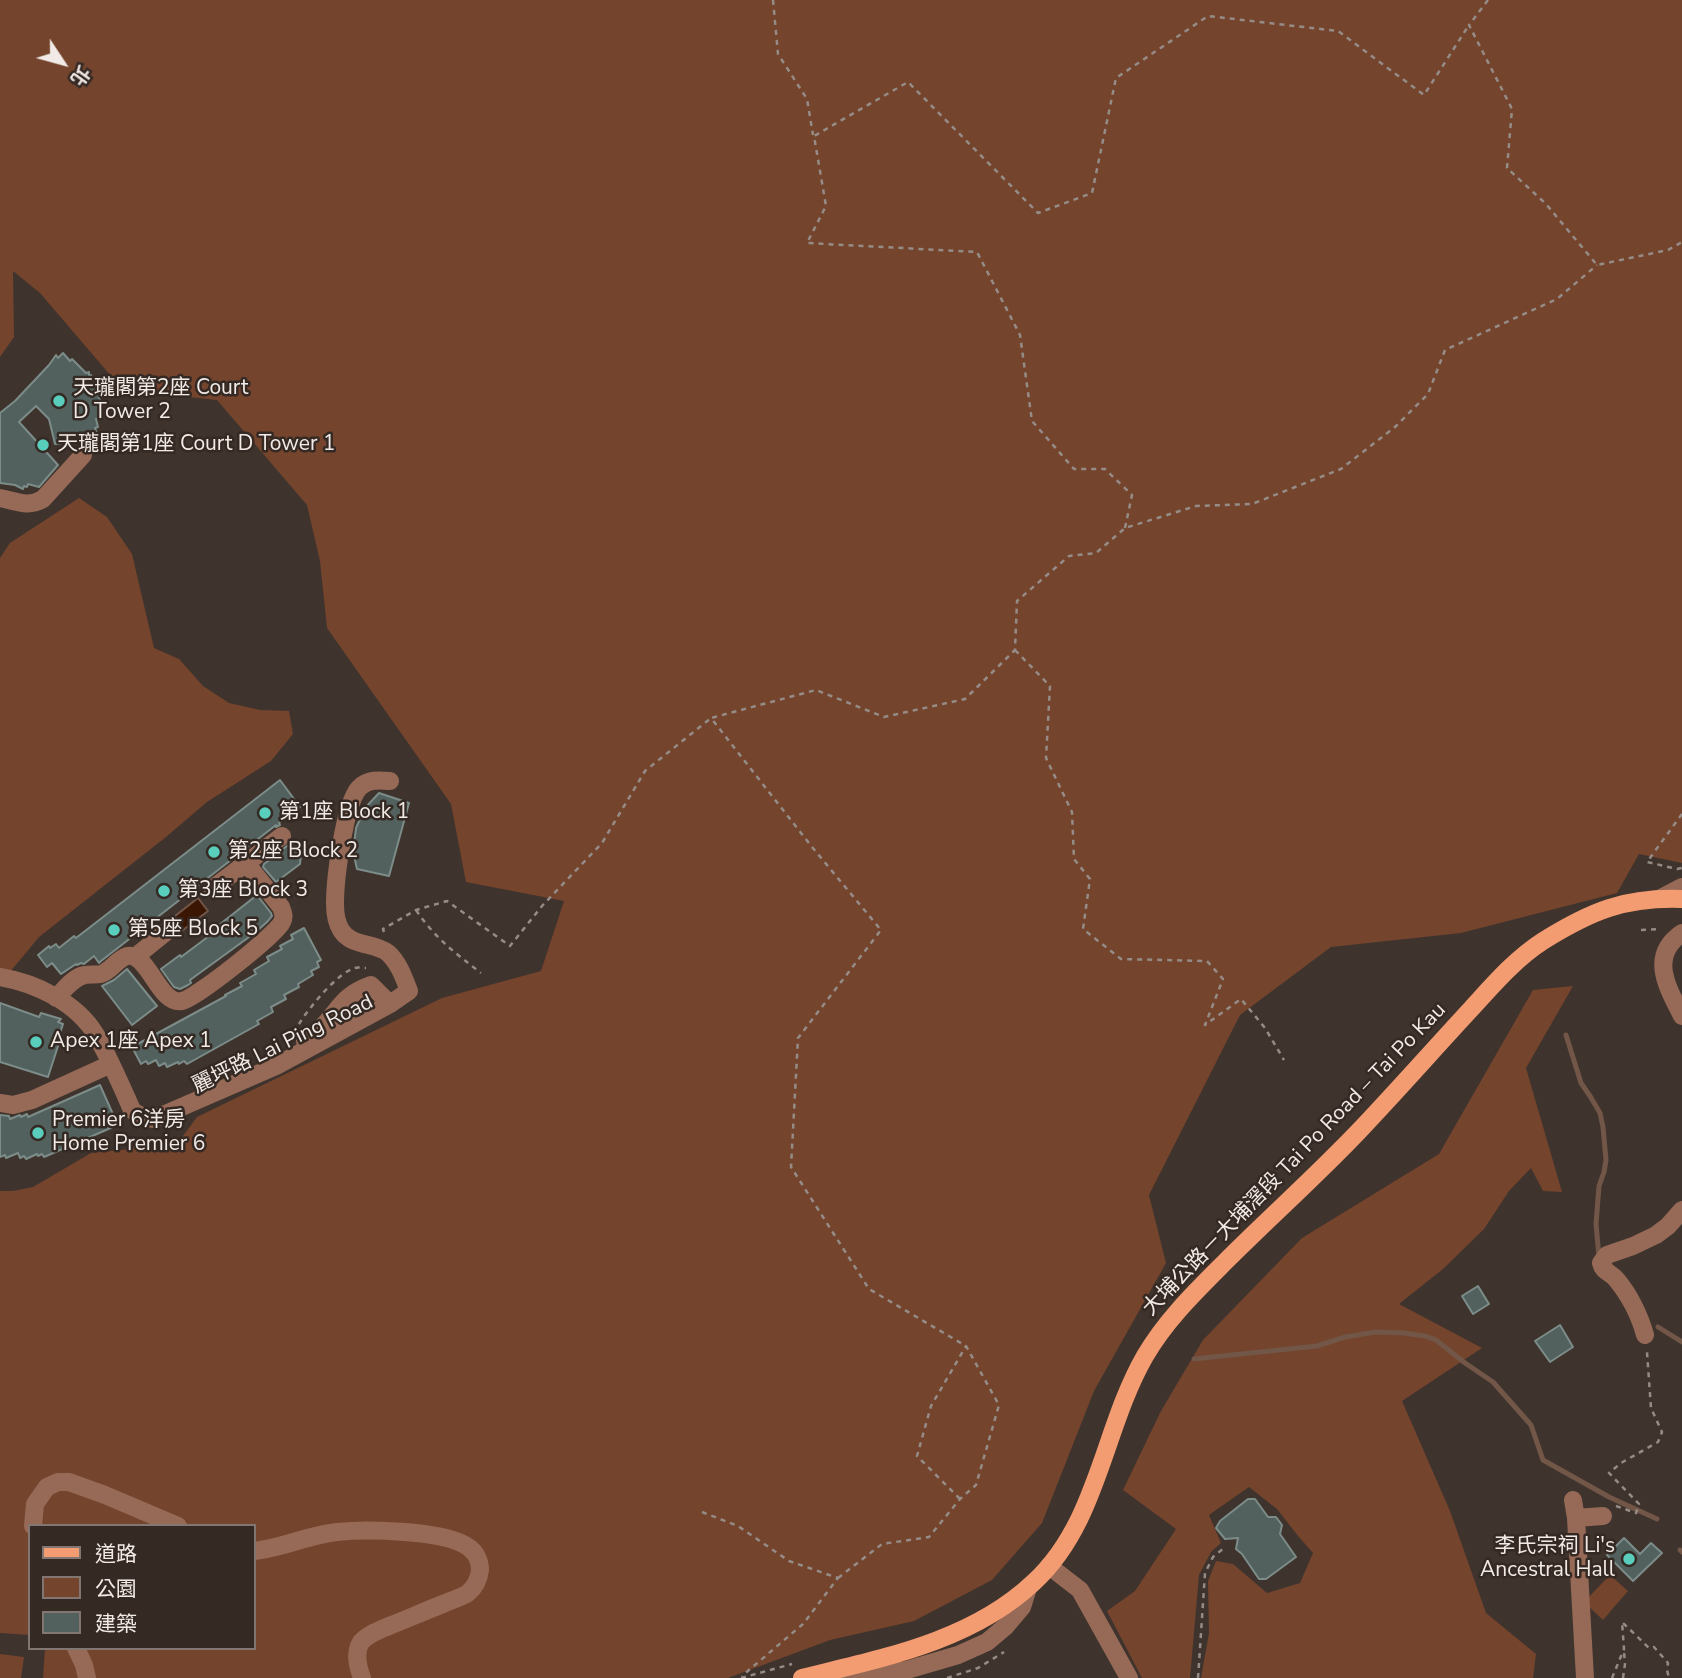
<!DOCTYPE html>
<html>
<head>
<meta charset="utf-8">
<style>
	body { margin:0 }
	#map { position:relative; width:1682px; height:1678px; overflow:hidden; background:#3f332d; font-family:"Nunito Sans","Noto Sans TC",sans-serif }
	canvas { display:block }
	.legend { position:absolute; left:28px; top:1524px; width:228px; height:126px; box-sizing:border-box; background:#352924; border:2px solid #817672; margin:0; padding:9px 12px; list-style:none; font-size:21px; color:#f2eae6 }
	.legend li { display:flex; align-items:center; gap:14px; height:35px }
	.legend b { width:35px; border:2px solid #817672 }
	.north { position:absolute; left:28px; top:28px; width:70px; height:70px; -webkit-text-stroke:5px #352924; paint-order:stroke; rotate:126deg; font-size:19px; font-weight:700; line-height:28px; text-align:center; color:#f2eae6 }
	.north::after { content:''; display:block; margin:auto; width:24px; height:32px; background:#f2eae6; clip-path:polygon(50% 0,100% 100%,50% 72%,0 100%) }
</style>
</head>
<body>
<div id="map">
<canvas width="1682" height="1678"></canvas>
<ul class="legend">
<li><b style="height:9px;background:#f49c71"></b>道路</li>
<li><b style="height:19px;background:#74442d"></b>公園</li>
<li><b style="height:19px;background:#52615e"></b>建築</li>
</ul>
<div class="north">北</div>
</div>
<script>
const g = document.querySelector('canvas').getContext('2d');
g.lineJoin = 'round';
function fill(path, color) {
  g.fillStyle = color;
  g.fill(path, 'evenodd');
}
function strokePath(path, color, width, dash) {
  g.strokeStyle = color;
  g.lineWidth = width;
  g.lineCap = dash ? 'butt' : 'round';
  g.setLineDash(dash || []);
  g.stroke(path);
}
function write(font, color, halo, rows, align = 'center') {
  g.font = font + ' "Nunito Sans","Noto Sans TC",sans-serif';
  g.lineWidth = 5;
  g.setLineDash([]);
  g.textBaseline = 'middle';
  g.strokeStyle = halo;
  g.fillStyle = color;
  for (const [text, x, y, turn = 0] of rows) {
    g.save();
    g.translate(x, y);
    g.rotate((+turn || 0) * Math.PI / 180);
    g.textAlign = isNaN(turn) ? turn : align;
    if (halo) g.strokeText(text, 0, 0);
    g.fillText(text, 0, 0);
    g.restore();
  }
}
fill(new Path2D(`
	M0 0H1682V863L1639 854 1617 893 1461 933 1331 947 1240 1015 1149 1195 1166 1263 1094 1391 1042 1523 992 1580 914 1621 830 1640 728 1678H43L45 1648H254V1526H30V1635L0 1633V1191H13L33 1187 91 1153 131 1149 138 1141 180 1140 197 1117 442 998 541 971 564 901 466 882 451 804 327 628 320 561 307 505 217 400 123 390 40 293 13 271 14 337 0 357Z
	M79 498 107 517 132 554 154 648 179 659 203 686 229 703 260 710 289 711 293 734 271 761 207 802 166 837 39 937 10 972 0 971V558L10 543Z
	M1573 986 1526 1068 1562 1192 1543 1191 1531 1168 1509 1191 1484 1229 1443 1269 1399 1304 1482 1348 1402 1401 1450 1511 1486 1613 1536 1654 1533 1678H1201L1209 1633 1208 1581 1216 1561 1233 1564 1267 1593 1300 1583 1313 1553 1298 1536 1277 1509 1249 1487 1209 1515 1221 1543 1211 1552 1199 1575 1190 1678H1142L1107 1611 1135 1591 1176 1529 1123 1490 1161 1411 1203 1340 1302 1238 1439 1154 1533 990Z
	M1610 1575 1628 1591 1603 1620 1584 1602Z
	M0 1654 24 1657 21 1678H0Z`), '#74442d');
const water = new Path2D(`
	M198 898 208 911 179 933 170 920Z`);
fill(water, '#3b1603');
strokePath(water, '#725647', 2);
strokePath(new Path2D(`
	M1566 1035 1581 1083 1590 1096 1600 1113 1603 1127 1606 1160 1604 1172 1599 1186 1596 1224 1599 1257
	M1658 1327 1682 1342
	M1194 1359 1317 1346 1345 1337 1376 1332 1404 1333 1425 1336 1436 1340 1465 1363 1493 1382 1531 1425 1543 1460 1609 1497 1657 1519
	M1680 1550 1682 1552`), '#725647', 5);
const building = new Path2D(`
	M63 353 70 361 72 359 86 373 89 372V376L91 375 100 400 99 408 102 415 99 416V418L96 419 98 427 95 428 100 442 86 444 85 442 55 444 49 419 36 406 19 422 58 465 39 487 28 484 27 487 24 486 23 489 15 485 0 483V413L15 401 49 365 56 355 58 358Z
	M280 780 300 807 279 823 280 825 276 827V825L101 961 99 963 94 956 84 964 81 963 77 965 76 964 61 974 52 963 47 967 38 955 49 946 50 948 56 944 59 948 74 936 76 938Z
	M379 793 409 803 389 876 357 869 353 852 356 828 365 808Z
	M292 842 301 855 300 864 276 882 263 867 264 864Z
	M257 895 271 913 272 916 268 921 256 932 190 980 191 983 188 985 180 989 174 987 161 969 180 955 181 957 221 927 219 925Z
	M304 928 321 960 317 962 319 967 311 971 313 975 298 984 299 987 284 995 286 999 271 1007 273 1012 257 1021 259 1024 187 1064 184 1061 179 1064 178 1062 167 1067 165 1063 159 1066 156 1060 148 1064 146 1061 141 1064 132 1047 226 996 225 995 242 986 240 983 256 974 254 970 269 961 267 957 282 949 280 946 293 939 291 935Z
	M127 969 157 1006 132 1025 102 986 114 980Z
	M0 1003 39 1017 41 1013 61 1019 58 1022 63 1024 57 1042 59 1043 48 1077 0 1062Z
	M100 1085 116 1121 111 1123 113 1127 44 1157 42 1154 38 1156 37 1154 26 1159 24 1156 20 1158 18 1153 6 1158 5 1155 0 1157V1115L9 1116 10 1119 20 1115 21 1117 27 1114 28 1117Z
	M1478 1286 1489 1304 1473 1314 1462 1296Z
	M1560 1325 1573 1347 1550 1362 1535 1341Z
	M1248 1499H1255L1268 1517H1276L1282 1525 1280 1534 1296 1557 1266 1579H1259L1242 1554 1236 1549 1238 1538 1225 1539 1216 1528 1220 1521Z
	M1624 1538 1640 1554 1651 1543 1662 1553 1633 1581 1607 1555Z`);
fill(building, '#52615e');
strokePath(building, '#7c8c89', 2);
strokePath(new Path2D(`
	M773 0 778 54 807 99 813 135
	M1488 0 1469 25 1512 109 1507 168 1546 204 1597 265 1668 250 1682 242
	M1125 528 1132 495 1105 469H1074L1032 421 1020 335 977 252 807 243 826 206 814 136 908 82 1038 213 1092 193 1116 78 1208 16 1338 31 1424 95 1469 25
	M1015 650 1050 686 1046 758 1072 812 1074 859 1090 879 1083 929 1121 959 1207 961 1223 979 1205 1025 1241 999 1265 1028 1284 1060
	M1682 814 1647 862 1677 869 1682 868
	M416 910C435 938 455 953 481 973
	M1641 930 1661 929
	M384 932 383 929 416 910 447 901 510 946 542 906 602 843 645 771 711 718
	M299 1024C308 1009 338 972 355 968 358 967 362 968 366 968
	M960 1499 917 1456 931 1406 966 1346
	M1616 1506 1636 1513 1639 1504 1609 1473 1621 1463 1658 1442 1662 1432 1651 1408 1647 1352
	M702 1512 738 1526 789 1561 838 1578 803 1624 742 1676
	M838 1578 882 1544 929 1537 960 1499 976 1485 999 1405 966 1346 869 1289 791 1167 798 1038 881 930 812 847 711 718 816 690 884 717 965 699 1015 650 1017 601 1069 556 1096 553 1125 528 1196 506 1252 504 1341 469 1395 427 1428 394 1445 350 1557 299 1597 265
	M741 1678 792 1664
	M947 1678 978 1668 1004 1652
	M1198 1678 1205 1573 1213 1557 1224 1548
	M1612 1678 1624 1649 1622 1622 1649 1648 1654 1647 1668 1663 1667 1670 1669 1678
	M1623 1678 1625 1664 1624 1652`), '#968c87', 2.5, [5, 5]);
strokePath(new Path2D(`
	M0 498C16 501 28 508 43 499L83 455
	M212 889 282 836
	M1661 898 1682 887
	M1682 933C1648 956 1668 988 1682 1016
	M135 957 166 932
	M0 977C36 983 77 1003 96 1035 110 1059 121 1085 132 1110 139 1116 145 1118 154 1119L276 1066 390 1004 409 991C404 978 399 963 388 953 374 942 351 947 341 930 336 922 335 912 335 904 335 880 344 805 359 788 368 779 379 780 390 781
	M56 998C64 990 73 977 85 975 90 974 96 975 101 974 111 971 117 959 127 956 148 951 159 1006 182 1001 195 999 277 934 282 922 285 917 283 912 281 907L246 863
	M305 1041C311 1036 318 1032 323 1026 342 1006 342 996 371 985L390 1004
	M0 1103 13 1105 32 1100 111 1064
	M1645 1335C1640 1316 1629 1294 1616 1279 1610 1272 1603 1272 1601 1263L1607 1255 1633 1246 1656 1235 1668 1226 1682 1210
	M1573 1500 1576 1518 1585 1678
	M1576 1518 1603 1516
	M33 1526 35 1504 47 1487 58 1482H69L105 1495 178 1526
	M254 1551C282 1548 309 1535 337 1532 366 1529 445 1530 468 1547 476 1552 480 1561 480 1570 479 1579 475 1587 468 1593 461 1598 451 1600 443 1604 425 1611 407 1619 389 1626 380 1630 368 1634 361 1642 354 1653 358 1667 362 1678
	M1049 1566 1080 1590 1129 1678
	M76 1648 84 1665 87 1678
	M838 1672 877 1674 907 1670 958 1655 987 1642 1006 1626 1022 1607 1028 1588`), '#966a56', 18);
strokePath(new Path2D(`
	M802 1678C883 1658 972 1641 1034 1582 1098 1523 1103 1429 1145 1356 1166 1320 1196 1291 1225 1262 1269 1218 1315 1177 1358 1132 1396 1092 1433 1050 1471 1009 1493 985 1515 959 1543 941 1591 911 1625 897 1682 899`), '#f49c71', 18);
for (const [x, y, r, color] of [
	[59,401,7,"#5acebd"],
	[43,445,7,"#5acebd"],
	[265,813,7,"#5acebd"],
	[214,852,7,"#5acebd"],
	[164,891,7,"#5acebd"],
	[114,930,7,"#5acebd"],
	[36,1042,7,"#5acebd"],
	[38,1133,7,"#5acebd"],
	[1629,1559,7,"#5acebd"]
]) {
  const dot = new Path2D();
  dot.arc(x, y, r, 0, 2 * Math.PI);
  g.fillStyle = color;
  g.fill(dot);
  strokePath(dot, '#352924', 2.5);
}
write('21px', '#f2eae6', '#352924', [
	["天瓏閣第2座 Court",73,389],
	["D Tower 2",73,413],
	["天瓏閣第1座 Court D Tower 1",57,445],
	["第1座 Block 1",279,813],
	["第2座 Block 2",228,852],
	["第3座 Block 3",178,891],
	["第5座 Block 5",128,930],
	["Apex 1座 Apex 1",50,1042],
	["Premier 6洋房",52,1121],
	["Home Premier 6",52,1145],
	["李氏宗祠 Li's",1615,1547,"right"],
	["Ancestral Hall",1615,1571,"right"]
], 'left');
write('21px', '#f2eae6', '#352924', [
	["麗坪路 Lai Ping Road",283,1045,-26],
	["大埔公路－大埔滘段 Tai Po Road – Tai Po Kau",1295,1160,-46]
]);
</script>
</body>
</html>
